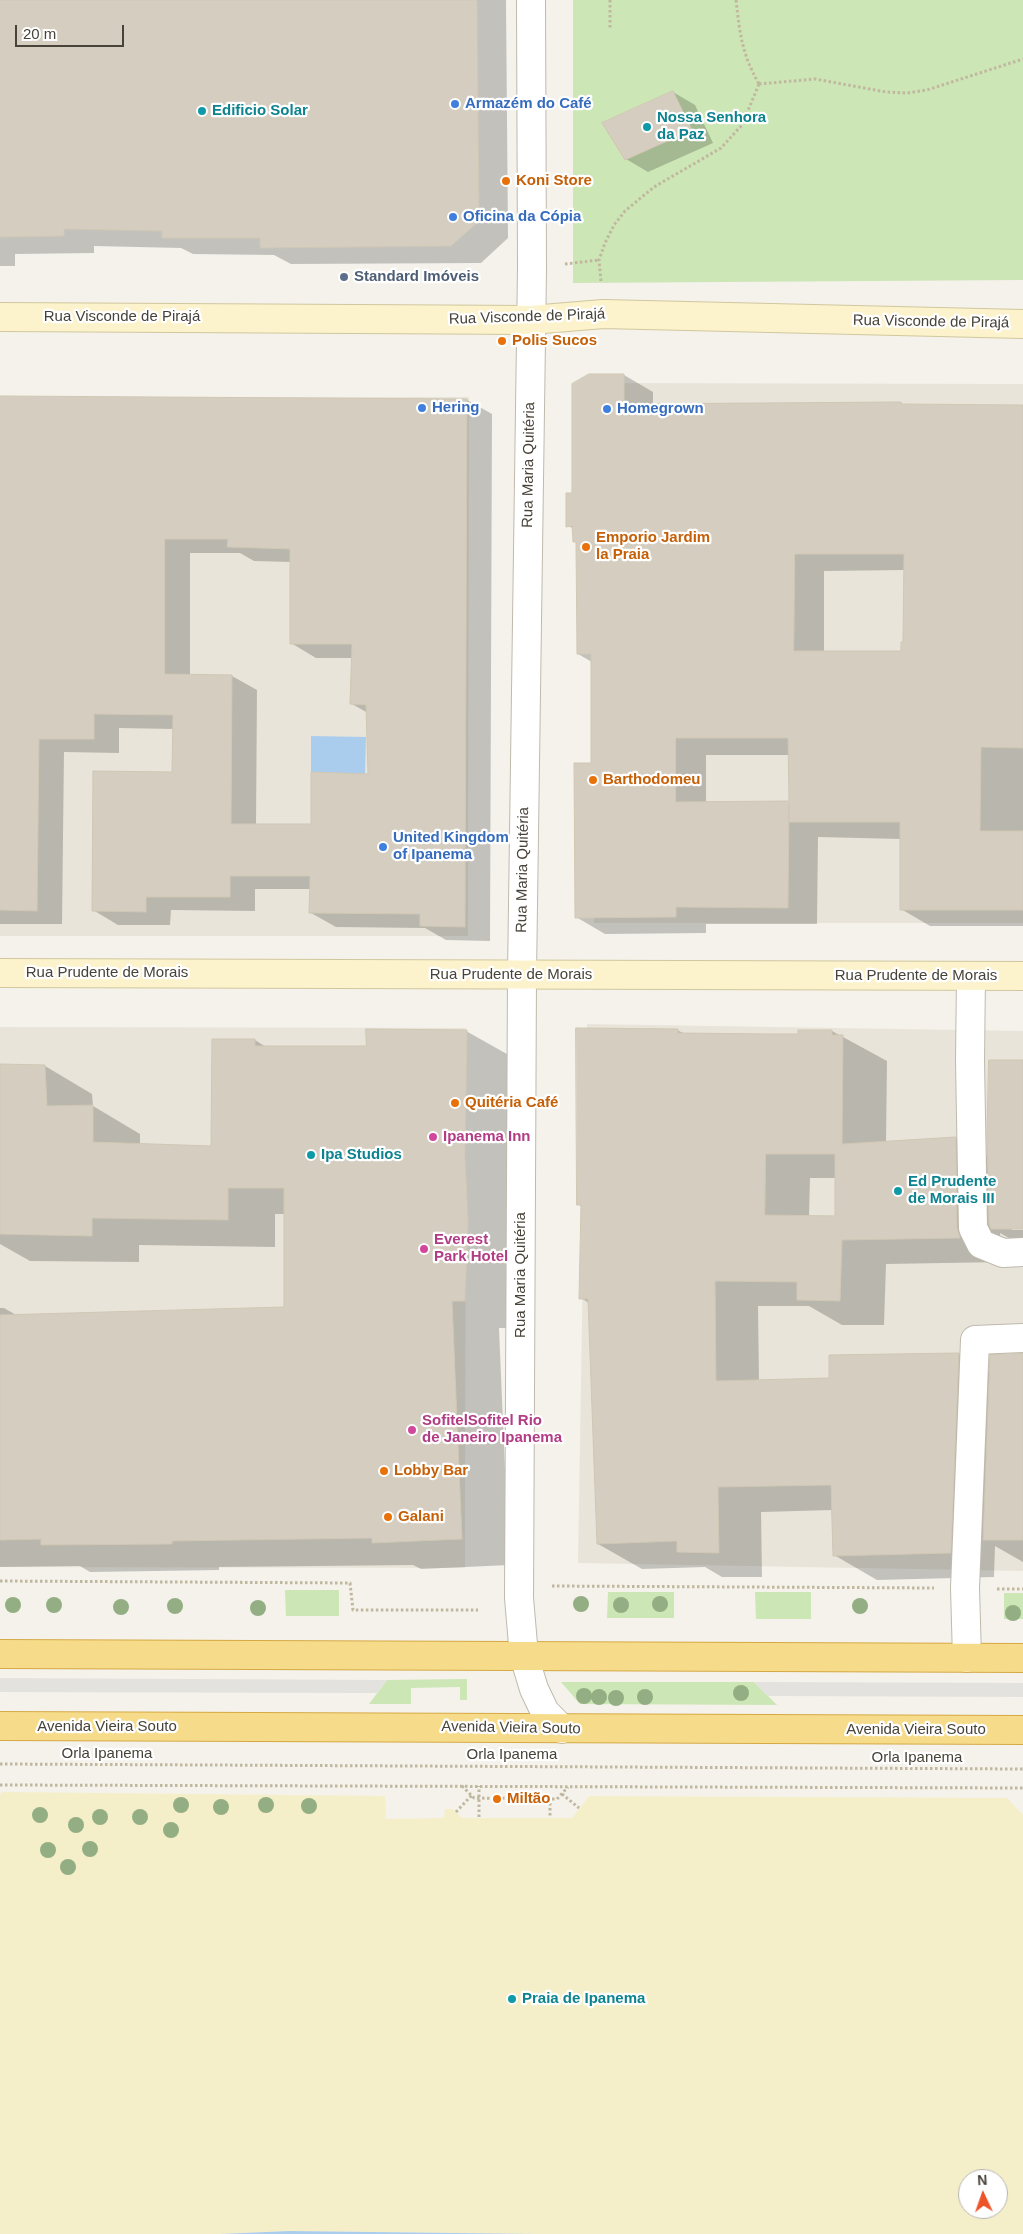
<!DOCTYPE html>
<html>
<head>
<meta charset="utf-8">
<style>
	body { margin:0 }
	#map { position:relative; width:1023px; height:2234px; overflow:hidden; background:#f4f2eb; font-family:Arial,sans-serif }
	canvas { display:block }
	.north { position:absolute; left:958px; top:2169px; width:50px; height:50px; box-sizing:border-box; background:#fff; border:1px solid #b6b4b0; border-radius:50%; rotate:357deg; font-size:14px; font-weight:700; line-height:20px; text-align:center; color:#484339 }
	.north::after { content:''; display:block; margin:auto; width:18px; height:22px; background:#ed5329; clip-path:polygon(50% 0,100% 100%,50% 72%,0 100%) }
	.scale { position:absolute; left:15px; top:25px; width:109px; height:22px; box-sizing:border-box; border:2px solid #484339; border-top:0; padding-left:6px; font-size:15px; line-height:18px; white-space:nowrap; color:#484339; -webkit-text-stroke:4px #fff; paint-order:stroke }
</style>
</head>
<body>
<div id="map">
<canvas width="1023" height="2234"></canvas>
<div class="north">N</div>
<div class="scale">20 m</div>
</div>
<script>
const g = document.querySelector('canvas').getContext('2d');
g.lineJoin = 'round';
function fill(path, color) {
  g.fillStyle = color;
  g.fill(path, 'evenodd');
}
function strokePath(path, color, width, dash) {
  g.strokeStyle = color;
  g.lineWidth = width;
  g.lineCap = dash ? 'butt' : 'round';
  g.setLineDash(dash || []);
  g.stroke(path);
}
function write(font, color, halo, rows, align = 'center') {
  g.font = font + ' Arial,sans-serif';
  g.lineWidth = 4.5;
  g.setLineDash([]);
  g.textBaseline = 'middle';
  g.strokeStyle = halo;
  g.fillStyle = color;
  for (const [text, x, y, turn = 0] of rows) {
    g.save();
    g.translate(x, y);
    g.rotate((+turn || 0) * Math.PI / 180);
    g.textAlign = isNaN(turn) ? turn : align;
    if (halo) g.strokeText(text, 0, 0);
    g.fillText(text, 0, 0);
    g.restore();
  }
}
fill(new Path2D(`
	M595 383 1023 384V923H594Z
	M0 397H469L468 936H0Z
	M587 1024 1023 1031V1571L578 1563Z
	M0 1027 466 1028 465 1568 0 1567Z`), '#e8e4d9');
fill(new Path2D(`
	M573 0H1023V280L573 283Z
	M285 1590H339V1616H286Z
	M608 1592H674V1618H607Z
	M755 1592H811V1619H756Z
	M1004 1593H1023V1619H1004Z
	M467 1679V1700H460V1687L411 1688V1704H369L387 1680Z
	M561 1682H754L777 1705 580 1704Z`), '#cde6b6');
fill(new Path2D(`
	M2 1792 385 1796 386 1819 444 1818 445 1809H453L462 1818H572L589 1796 1007 1798 1023 1815V2234H537L289 2231 220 2234H0V1794ZM968 2179H998V2209H968Z`), '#f5efc9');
fill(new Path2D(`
	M0 1678 386 1680H387L377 1693 0 1692Z
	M754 1682 1023 1683V1697L768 1696Z`), '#e3e2df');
fill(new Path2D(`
	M311 736 366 737 365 774 311 772Z
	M289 2231 537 2234H220Z`), '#abcded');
fill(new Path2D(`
	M0 0H506L508 238 481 263 291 264 274 255 193 254 181 248 94 246V253L15 254V266H0Z
	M673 92 695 105 713 143 648 172 626 159Z
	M624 375 653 392V405L901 403 905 406H1023V926H930L901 909V839L818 837 817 924H706V933L605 934 576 917 592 764V662L578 654 577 543 574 541V529L568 526 574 494ZM905 570 904 643 902 652H824V571ZM706 755H790V802L706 803Z
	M0 398 467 400 492 414 490 941 446 940 425 928 336 927 311 913V889H255V911L171 910 170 925H118L93 910 174 773V729L119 728V753L64 752 62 924H0ZM190 553H240L254 561 291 562V643L316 658H353L352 704 368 713 369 776 312 826 256 825 257 690 232 676H190Z
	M677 1030 685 1034 799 1035V1031H832L887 1061 886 1143 955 1138 989 1158 1023 1061V1228H1012V1230H1023V1242H1016L1000 1233 1001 1254 1003 1262 886 1264 884 1325H842L809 1306H758L759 1381 830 1380 958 1354 991 1373V1356L1023 1354V1562L995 1546 994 1577 877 1580 834 1555 833 1510 761 1512 762 1577H722L705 1567 642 1569 598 1544 589 1303 581 1298 582 1207 579 1205ZM810 1178H836V1217H809Z
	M466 1031 514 1058 512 1328H499L509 1565 421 1569 413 1565 219 1567V1570L90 1572 80 1566 0 1567V1308H4L18 1316 285 1309 286 1214H275V1247L139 1245V1262L30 1261 0 1244V1066H45L92 1094 93 1106 140 1134V1145L212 1147 255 1040 266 1047 368 1048Z`), '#0003');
const building = new Path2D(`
	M0 0H477L479 221 451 246 260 248V238H162V231L64 229V236L0 237Z
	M673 91 692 130 625 160 602 123Z
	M589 374H624V404L901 402V404L1023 405V748L981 747 980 831H1023V910H900V822H789V803L788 908 676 907V917L575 918 574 763H591V654H577L576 542H573L572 526 566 527V493H572V384ZM795 554H904L903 642H901V651H794ZM676 738H788L789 801 676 802Z
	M0 396 467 399 465 927 420 926V914L309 913 310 876H230V897H146V912L92 911 93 771 172 772 173 715 94 714V739H39L37 911 0 910ZM165 539H228L227 547 290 549V644H352L350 704 366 705 368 774 311 772V824H231L232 675 165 674Z
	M576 1028 678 1029V1033L768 1034H798V1030H832V1035H843L842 1144 956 1137 957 1228 960 1238 842 1240 840 1301 797 1300V1282L715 1281 716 1381 829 1378V1355L959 1353 951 1553 833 1556 831 1485 718 1487 719 1553 677 1552V1541L597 1544 588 1299H579L581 1205H577ZM766 1154H835V1216L765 1215Z
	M366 1029 467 1030 465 1156 468 1221 465 1301H452L462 1539 372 1543V1538L172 1541V1544L41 1545V1539L0 1540V1315L284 1307V1188H228V1220L92 1218V1236L0 1234V1064L45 1065 47 1106 93 1105V1142L211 1146 212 1039H255V1046H366Z
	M989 1060H1023V1229H991L989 1224 987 1135Z
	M1023 1354V1540H983L990 1355Z`);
fill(building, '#d5cec0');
strokePath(building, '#d0c7b4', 1);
const minor = new Path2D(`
	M531 0 532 268 522 975 519 1598 524 1656 534 1689 545 1712 562 1729
	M971 976 970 1061 973 1228 981 1244 1003 1253 1023 1252
	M967 1658 965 1588 975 1340 1023 1338`);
const secondary = new Path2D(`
	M0 317 531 320 603 314 1023 324
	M0 973 1023 976`);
const trunk = new Path2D(`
	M0 1654 1023 1658
	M0 1726 1023 1730`);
strokePath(minor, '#bfbaad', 30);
strokePath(secondary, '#d1c79d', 30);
strokePath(trunk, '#d5a944', 30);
strokePath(new Path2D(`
	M610 0V29
	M736 0C740 35 742 54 759 84
	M759 84 815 79 886 92 907 93 927 90 1023 59
	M565 264 599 260
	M601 281 599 260 605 243 614 225 625 211 654 187 721 148 742 125 759 84
	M0 1581 350 1583 353 1610H478
	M552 1586 934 1588
	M997 1589H1023
	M0 1764 1023 1769
	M0 1785 1023 1788
	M462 1786 474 1798 557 1799 568 1787
	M562 1794 579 1808
	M550 1798V1818
	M456 1812 472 1795
	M479 1817V1786`), '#c0b79f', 3, [2.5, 2.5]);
strokePath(minor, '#fff', 28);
strokePath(secondary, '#fcf3cd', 28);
strokePath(trunk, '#f6dc8a', 28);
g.fillStyle = '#94ae84';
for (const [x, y] of [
	[581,1604],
	[660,1604],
	[13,1605],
	[54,1605],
	[621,1605],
	[175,1606],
	[860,1606],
	[121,1607],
	[258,1608],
	[1013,1613],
	[741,1693],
	[584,1696],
	[599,1697],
	[645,1697],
	[616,1698],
	[181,1805],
	[266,1805],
	[309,1806],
	[221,1807],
	[40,1815],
	[100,1817],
	[140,1817],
	[76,1825],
	[171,1830],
	[90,1849],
	[48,1850],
	[68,1867]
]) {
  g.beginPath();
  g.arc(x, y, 8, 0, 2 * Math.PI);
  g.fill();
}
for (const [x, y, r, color] of [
	[455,104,5,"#3f7fe0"],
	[202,111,5,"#0f9aa8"],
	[647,127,5,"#0f9aa8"],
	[506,181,5,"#e8710a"],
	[453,217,5,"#3f7fe0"],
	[344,277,5,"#5c6f8a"],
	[502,341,5,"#e8710a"],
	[422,408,5,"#3f7fe0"],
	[607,409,5,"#3f7fe0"],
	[586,547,5,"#e8710a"],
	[593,780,5,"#e8710a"],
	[383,847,5,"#3f7fe0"],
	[455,1103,5,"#e8710a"],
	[433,1137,5,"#d1479c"],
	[311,1155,5,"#0f9aa8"],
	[898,1191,5,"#0f9aa8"],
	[424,1249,5,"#d1479c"],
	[412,1430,5,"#d1479c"],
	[384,1471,5,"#e8710a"],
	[388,1517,5,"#e8710a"],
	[497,1799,5,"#e8710a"],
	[512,1999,5,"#0f9aa8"]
]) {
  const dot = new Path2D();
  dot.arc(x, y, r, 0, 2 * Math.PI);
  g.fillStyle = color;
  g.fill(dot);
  strokePath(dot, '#fff', 2);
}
write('bold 15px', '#366cbe', '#fff', [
	["Armazém do Café",465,104],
	["Oficina da Cópia",463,217],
	["Hering",432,408],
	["Homegrown",617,409],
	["United Kingdom",393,838],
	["of Ipanema",393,855]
], 'left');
write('bold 15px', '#0d838f', '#fff', [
	["Edificio Solar",212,111],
	["Nossa Senhora",657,118],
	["da Paz",657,135],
	["Ipa Studios",321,1155],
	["Ed Prudente",908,1182],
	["de Morais III",908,1199],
	["Praia de Ipanema",522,1999]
], 'left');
write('bold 15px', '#c56008', '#fff', [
	["Koni Store",516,181],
	["Polis Sucos",512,341],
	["Emporio Jardim",596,538],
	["la Praia",596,555],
	["Barthodomeu",603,780],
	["Quitéria Café",465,1103],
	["Lobby Bar",394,1471],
	["Galani",398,1517],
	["Miltão",507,1799]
], 'left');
write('bold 15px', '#4e5e75', '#fff', [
	["Standard Imóveis",354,277]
], 'left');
write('15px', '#484339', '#fff', [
	["Rua Visconde de Pirajá",122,317],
	["Rua Visconde de Pirajá",527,317,-2],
	["Rua Visconde de Pirajá",931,322,1],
	["Rua Maria Quitéria",529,465,-89],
	["Rua Maria Quitéria",523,870,-89],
	["Rua Prudente de Morais",107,973],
	["Rua Prudente de Morais",511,975],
	["Rua Prudente de Morais",916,976],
	["Rua Maria Quitéria",521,1275,-90],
	["Avenida Vieira Souto",107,1727],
	["Avenida Vieira Souto",511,1728,1],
	["Avenida Vieira Souto",916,1730],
	["Orla Ipanema",107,1754],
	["Orla Ipanema",512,1755],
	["Orla Ipanema",917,1758]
]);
write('bold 15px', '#b23c85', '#fff', [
	["Ipanema Inn",443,1137],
	["Everest",434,1240],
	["Park Hotel",434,1257],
	["SofitelSofitel Rio",422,1421],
	["de Janeiro Ipanema",422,1438]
], 'left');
</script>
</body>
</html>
